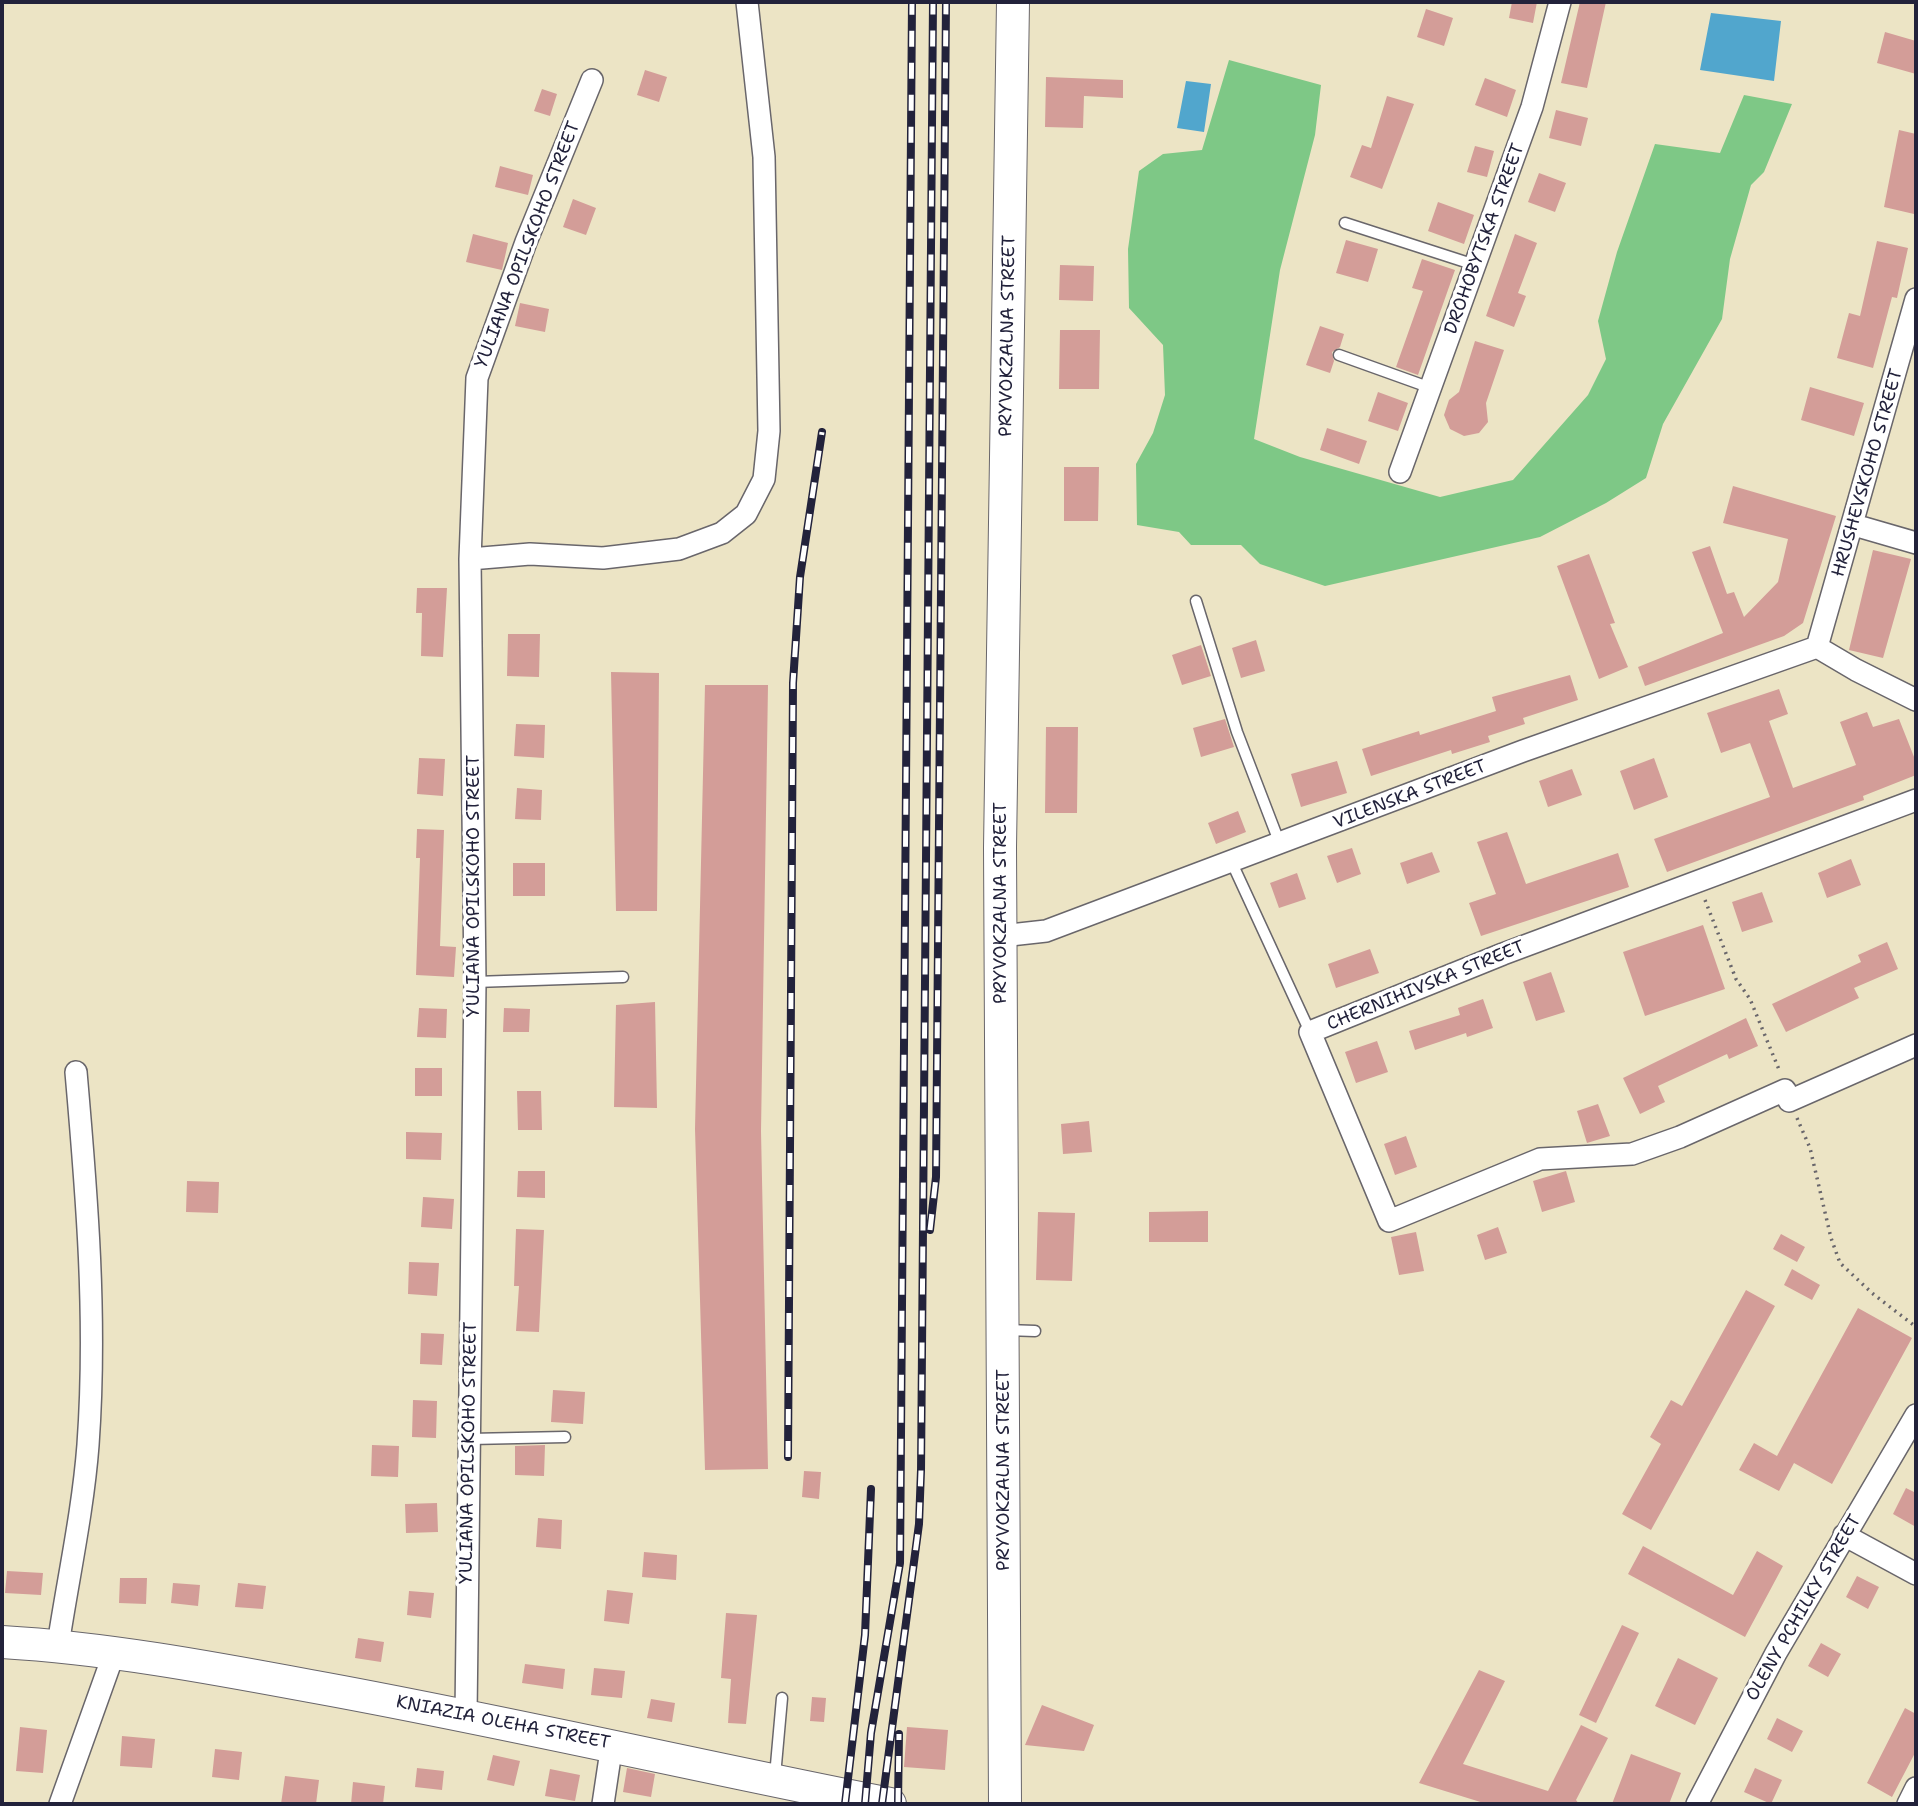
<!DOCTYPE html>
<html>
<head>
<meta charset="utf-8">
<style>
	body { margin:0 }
	#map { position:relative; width:1918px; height:1806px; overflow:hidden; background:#ece4c5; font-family:"Shantell Sans",sans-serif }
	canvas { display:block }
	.frame { position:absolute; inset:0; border:4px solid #22223b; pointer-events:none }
</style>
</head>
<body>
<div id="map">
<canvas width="1918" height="1806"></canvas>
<div class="frame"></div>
</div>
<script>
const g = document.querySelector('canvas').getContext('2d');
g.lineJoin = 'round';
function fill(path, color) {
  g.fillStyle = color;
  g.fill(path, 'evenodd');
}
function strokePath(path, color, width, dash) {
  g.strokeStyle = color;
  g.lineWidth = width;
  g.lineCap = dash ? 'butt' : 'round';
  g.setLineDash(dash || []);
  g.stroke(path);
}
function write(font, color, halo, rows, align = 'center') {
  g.font = font + ' "Shantell Sans",sans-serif';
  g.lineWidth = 7;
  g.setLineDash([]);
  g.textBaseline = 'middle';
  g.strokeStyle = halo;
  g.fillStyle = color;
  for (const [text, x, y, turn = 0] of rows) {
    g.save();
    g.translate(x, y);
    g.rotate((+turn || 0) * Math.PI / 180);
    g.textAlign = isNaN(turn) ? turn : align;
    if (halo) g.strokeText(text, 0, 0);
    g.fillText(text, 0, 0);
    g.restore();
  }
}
fill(new Path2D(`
	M1229 60 1321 85 1315 135 1280 270 1254 439 1300 457 1440 497 1513 480 1588 395 1606 359 1598 321 1617 252 1655 144 1720 153 1744 95 1792 104 1764 172 1751 185 1730 259 1722 319 1663 424 1646 478 1606 503 1540 537 1325 586 1260 564 1241 545H1191L1179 532 1137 525 1136 464 1153 433 1165 395 1163 345 1129 308 1128 249 1139 171 1163 154 1202 150Z`), '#7ec886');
fill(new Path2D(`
	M1711 13 1781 21 1774 81 1700 70Z
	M1186 81 1211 84 1204 132 1177 128Z`), '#51a6cd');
fill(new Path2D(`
	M1512 2H1537L1533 23 1509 18Z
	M1580 2H1606L1587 88 1561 83Z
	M1426 9 1453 18 1444 46 1417 37Z
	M1885 32 1916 41V74L1877 63Z
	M645 70 667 77 659 102 637 95Z
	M1046 77 1123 80V98L1084 96 1083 128 1045 127Z
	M1485 78 1516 90 1507 117 1475 105Z
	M542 89 557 94 550 116 534 111Z
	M1387 96 1414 104 1382 189 1350 177 1362 145 1371 148Z
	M1556 110 1588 118 1581 146 1549 138Z
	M1899 130 1916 134 1914 214 1884 207Z
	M1475 146 1494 151 1487 177 1467 172Z
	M500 166 533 175 528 195 495 187Z
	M1539 173 1566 183 1555 212 1528 202Z
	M573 199 596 208 586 235 563 227Z
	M1438 202 1474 215 1464 244 1428 231Z
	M473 234 508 243 502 270 466 262Z
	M1515 234 1537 243 1518 293 1526 296 1514 327 1486 316Z
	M1346 240 1378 249 1368 282 1336 273Z
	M1877 241 1908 248 1897 298 1892 297 1873 368 1837 358 1849 313 1860 316Z
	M1422 259 1455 270 1418 375 1396 367 1423 291 1412 288Z
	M1060 265 1094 266 1093 301 1059 300Z
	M520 303 549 309 545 332 515 326Z
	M1320 326 1344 334 1340 347 1332 352 1334 361 1330 373 1306 365Z
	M1060 330H1100L1099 389H1059Z
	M1475 341 1504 350 1486 403 1488 422 1479 433 1464 436 1450 429 1444 415 1449 400 1459 392Z
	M1810 387 1864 403 1854 436 1801 420Z
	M1378 392 1408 403 1398 431 1368 421Z
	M1327 428 1367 441 1359 464 1320 450Z
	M1064 467H1099L1098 521H1064Z
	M1733 486 1836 516 1803 623 1784 636 1645 686 1638 667 1723 633 1692 552 1710 546 1727 594 1734 592 1744 617 1778 582 1788 539 1723 523Z
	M1873 550 1911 559 1883 658 1849 650Z
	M1589 554 1615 623 1610 624 1628 667 1599 679 1557 566Z
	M417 588H447L443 657 421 656 422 613H416Z
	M508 634H540L539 677 507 676Z
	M1256 640 1265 671 1241 678 1232 648Z
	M1201 645 1211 676 1182 685 1172 655Z
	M611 672 659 673 657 911H616Z
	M1570 675 1578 700 1523 718 1525 724 1488 736 1490 742 1452 754 1451 750 1371 776 1362 749 1419 731 1420 735 1496 711 1492 697Z
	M705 685H768L761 1131 768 1469 705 1470 695 1129Z
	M1779 689 1788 714 1769 721 1793 788 1856 765 1840 722 1867 712 1873 727 1899 719 1916 762V775L1863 796 1864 800 1667 872 1654 839 1770 797 1750 743 1721 753 1707 713Z
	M1225 719 1234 747 1201 757 1193 728Z
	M516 724 545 725 544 758 514 756Z
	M1046 727H1078L1077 813H1045Z
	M419 758 445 759 443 796 417 794Z
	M1654 758 1668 797 1634 810 1620 771Z
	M1337 761 1347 793 1301 807 1291 774Z
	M1572 769 1582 795 1548 807 1539 781Z
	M517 788 542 790 541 820 515 819Z
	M1238 811 1246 832 1216 844 1208 823Z
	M417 829 444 830 440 946 456 947 454 977 416 975 420 858H416Z
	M1507 832 1526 884 1618 853 1629 887 1481 936 1469 903 1496 894 1477 842Z
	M1352 848 1361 874 1337 883 1327 856Z
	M1432 852 1440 872 1407 884 1400 863Z
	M1851 859 1861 885 1827 898 1818 873Z
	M513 863H545V896H513Z
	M1297 873 1306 899 1279 908 1270 883Z
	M1762 892 1773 922 1742 932 1732 902Z
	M1703 925 1725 989 1645 1016 1623 952Z
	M1887 942 1898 969 1854 988 1859 998 1786 1032 1772 1004 1861 962 1858 955Z
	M1370 949 1379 973 1336 988 1328 964Z
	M1551 972 1565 1012 1536 1021 1523 982Z
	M1483 999 1493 1028 1467 1037 1466 1033 1415 1050 1409 1031 1460 1015 1458 1008Z
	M655 1002 657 1108 614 1107 616 1005Z
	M419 1008 447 1009 446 1038 417 1037Z
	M504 1008 530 1009 529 1032H503Z
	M1746 1018 1758 1046 1729 1059 1727 1054 1658 1086 1665 1102 1640 1114 1623 1078Z
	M1377 1041 1388 1072 1356 1083 1345 1052Z
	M415 1068H442V1096H415Z
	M517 1091H541L542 1130H518Z
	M1598 1104 1610 1136 1587 1143 1577 1111Z
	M1089 1121 1092 1152 1063 1154 1061 1124Z
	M406 1132 442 1133 441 1160 406 1159Z
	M1406 1136 1417 1167 1395 1175 1384 1144Z
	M518 1171H545V1198L517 1197Z
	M1566 1171 1575 1202 1542 1212 1533 1181Z
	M187 1181 219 1182 218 1213 186 1212Z
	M423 1197 454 1199 452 1229 421 1227Z
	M1208 1211V1242H1149V1212Z
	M1038 1212 1075 1213 1072 1281 1036 1280Z
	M1498 1227 1507 1253 1485 1260 1477 1235Z
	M516 1229 544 1230 539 1332 516 1331 519 1286H514Z
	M1416 1232 1424 1271 1399 1275 1391 1237Z
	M1781 1234 1805 1247 1797 1262 1773 1249Z
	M409 1262 439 1263 437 1296 408 1294Z
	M1792 1269 1820 1285 1812 1300 1784 1285Z
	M1746 1290 1775 1306 1651 1530 1622 1514 1661 1444 1650 1437 1671 1400 1682 1406Z
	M1858 1308 1912 1338 1832 1484 1794 1463 1779 1491 1739 1470 1754 1443 1777 1456Z
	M421 1333 444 1334 442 1365 420 1364Z
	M553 1390 585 1392 583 1424 551 1422Z
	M413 1400 437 1401 436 1438 412 1437Z
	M372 1445 399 1446 398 1477 371 1476Z
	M545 1445 544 1476 515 1475V1446Z
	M804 1471 821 1472 819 1499 802 1497Z
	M1906 1488 1916 1493V1527L1893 1514Z
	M437 1503 438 1532 406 1533 405 1504Z
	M538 1518 562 1520 561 1549 536 1547Z
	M1643 1546 1733 1595 1757 1551 1783 1566 1745 1637 1628 1574Z
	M644 1552 677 1555 676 1580 642 1577Z
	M7 1571 43 1573 41 1595 5 1593Z
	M1857 1576 1879 1587 1868 1609 1846 1597Z
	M120 1578H147L146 1604 119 1603Z
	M173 1583 200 1585 198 1606 171 1603Z
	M238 1583 266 1586 263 1609 235 1607Z
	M607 1590 633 1593 629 1624 604 1621Z
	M409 1591 434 1593 431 1618 407 1615Z
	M726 1613 757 1615 746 1724 728 1723 731 1679 721 1678Z
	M1622 1625 1639 1633 1596 1723 1579 1715Z
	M358 1638 384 1642 381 1662 355 1658Z
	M1821 1643 1841 1654 1828 1677 1808 1666Z
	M1678 1658 1718 1678 1695 1725 1655 1706Z
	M525 1664 565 1669 563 1689 522 1683Z
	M594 1668 625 1671 622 1698 591 1695Z
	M1479 1670 1505 1681 1463 1764 1548 1791 1581 1725 1608 1738 1576 1800 1579 1804H1487L1419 1783Z
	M812 1697 826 1698 824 1722 810 1721Z
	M651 1699 675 1703 672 1722 647 1718Z
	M1042 1705 1094 1725 1084 1751 1025 1745Z
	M1905 1708 1916 1714V1751L1892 1797 1867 1783Z
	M1777 1718 1803 1731 1792 1752 1767 1739Z
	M20 1727 47 1730 43 1773 16 1771Z
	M907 1727 948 1730 945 1770 904 1767Z
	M122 1736 155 1739 152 1768 120 1766Z
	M215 1749 242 1752 239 1780 212 1777Z
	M1631 1754 1681 1773 1669 1804H1612Z
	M493 1755 520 1761 514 1786 487 1780Z
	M417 1768 444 1771 442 1790 415 1787Z
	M627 1768 655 1774 651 1797 623 1792Z
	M1755 1768 1782 1780 1771 1804 1744 1792Z
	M550 1769 580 1775 575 1801 545 1796Z
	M285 1776 319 1780 316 1804H281Z
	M353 1782 385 1786 383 1804H351Z`), '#d39d98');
const lane = new Path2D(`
	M1345 223 1475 265
	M1339 355 1431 388
	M1196 601 1237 732 1280 844
	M1232 863 1310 1032
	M475 982 623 977
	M1006 1330 1035 1331
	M470 1439 565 1437
	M775 1776 782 1698`);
const street = new Path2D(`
	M1400 472 1532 107 1560 2
	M1854 525 1916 543
	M470 559 530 554 603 558 679 549 722 533 746 514 764 479 769 431 764 157 747 2
	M1817 647 1916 299
	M1817 647 1856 670 1916 700
	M1916 800 1503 954 1310 1032 1389 1221 1540 1159 1632 1154 1680 1137 1785 1090 1789 1101 1916 1045
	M1001 936 1046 931 1523 751 1817 647
	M1844 1535 1916 1574
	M58 1645C68 1579 83 1511 88 1445 97 1319 87 1197 76 1072
	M466 1714 475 982 470 559 477 378 526 242 592 80
	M60 1804 114 1653
	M603 1804 612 1744
	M1697 1804 1776 1653 1916 1415
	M1908 1804 1916 1788`);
const secondary = new Path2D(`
	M2 1642C105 1648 208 1667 310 1686 504 1721 696 1766 890 1804
	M1005 1804 1000 847 1013 2`);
strokePath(lane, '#69666b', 13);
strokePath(street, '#69666b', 24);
strokePath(secondary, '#69666b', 34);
strokePath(new Path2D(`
	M1705 900 1736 979 1750 999 1780 1072
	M1797 1118 1810 1148 1831 1238 1840 1263 1872 1293 1916 1327`), '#69666b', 3.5, [2, 5]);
strokePath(lane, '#fff', 10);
strokePath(street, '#fff', 21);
strokePath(secondary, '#fff', 32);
const rail = new Path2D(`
	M930 1230 936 1177 946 2
	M788 1457 793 683 800 577 822 432
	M845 1804 865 1635 871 1489
	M865 1804 871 1733 900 1563 912 2
	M882 1804 919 1524 921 1470 933 2
	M898 1804 899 1734`);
strokePath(rail, '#22223b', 8);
strokePath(rail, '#fff', 5, [16]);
write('18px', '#22223b', '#fff', [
	["DROHOBYTSKA STREET",1485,239,-70],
	["YULIANA OPILSKOHO STREET",528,245,-69],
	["PRYVOKZALNA STREET",1008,336,-89],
	["HRUSHEVSKOHO STREET",1868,473,-74],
	["VILENSKA STREET",1410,795,-21],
	["YULIANA OPILSKOHO STREET",474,886,-90],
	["PRYVOKZALNA STREET",1001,903,-90],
	["CHERNIHIVSKA STREET",1426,986,-22],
	["YULIANA OPILSKOHO STREET",469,1453,-89],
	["PRYVOKZALNA STREET",1004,1470,-90],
	["OLENY PCHILKY STREET",1804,1608,-60],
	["KNIAZIA OLEHA STREET",503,1723,11]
]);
</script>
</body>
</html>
